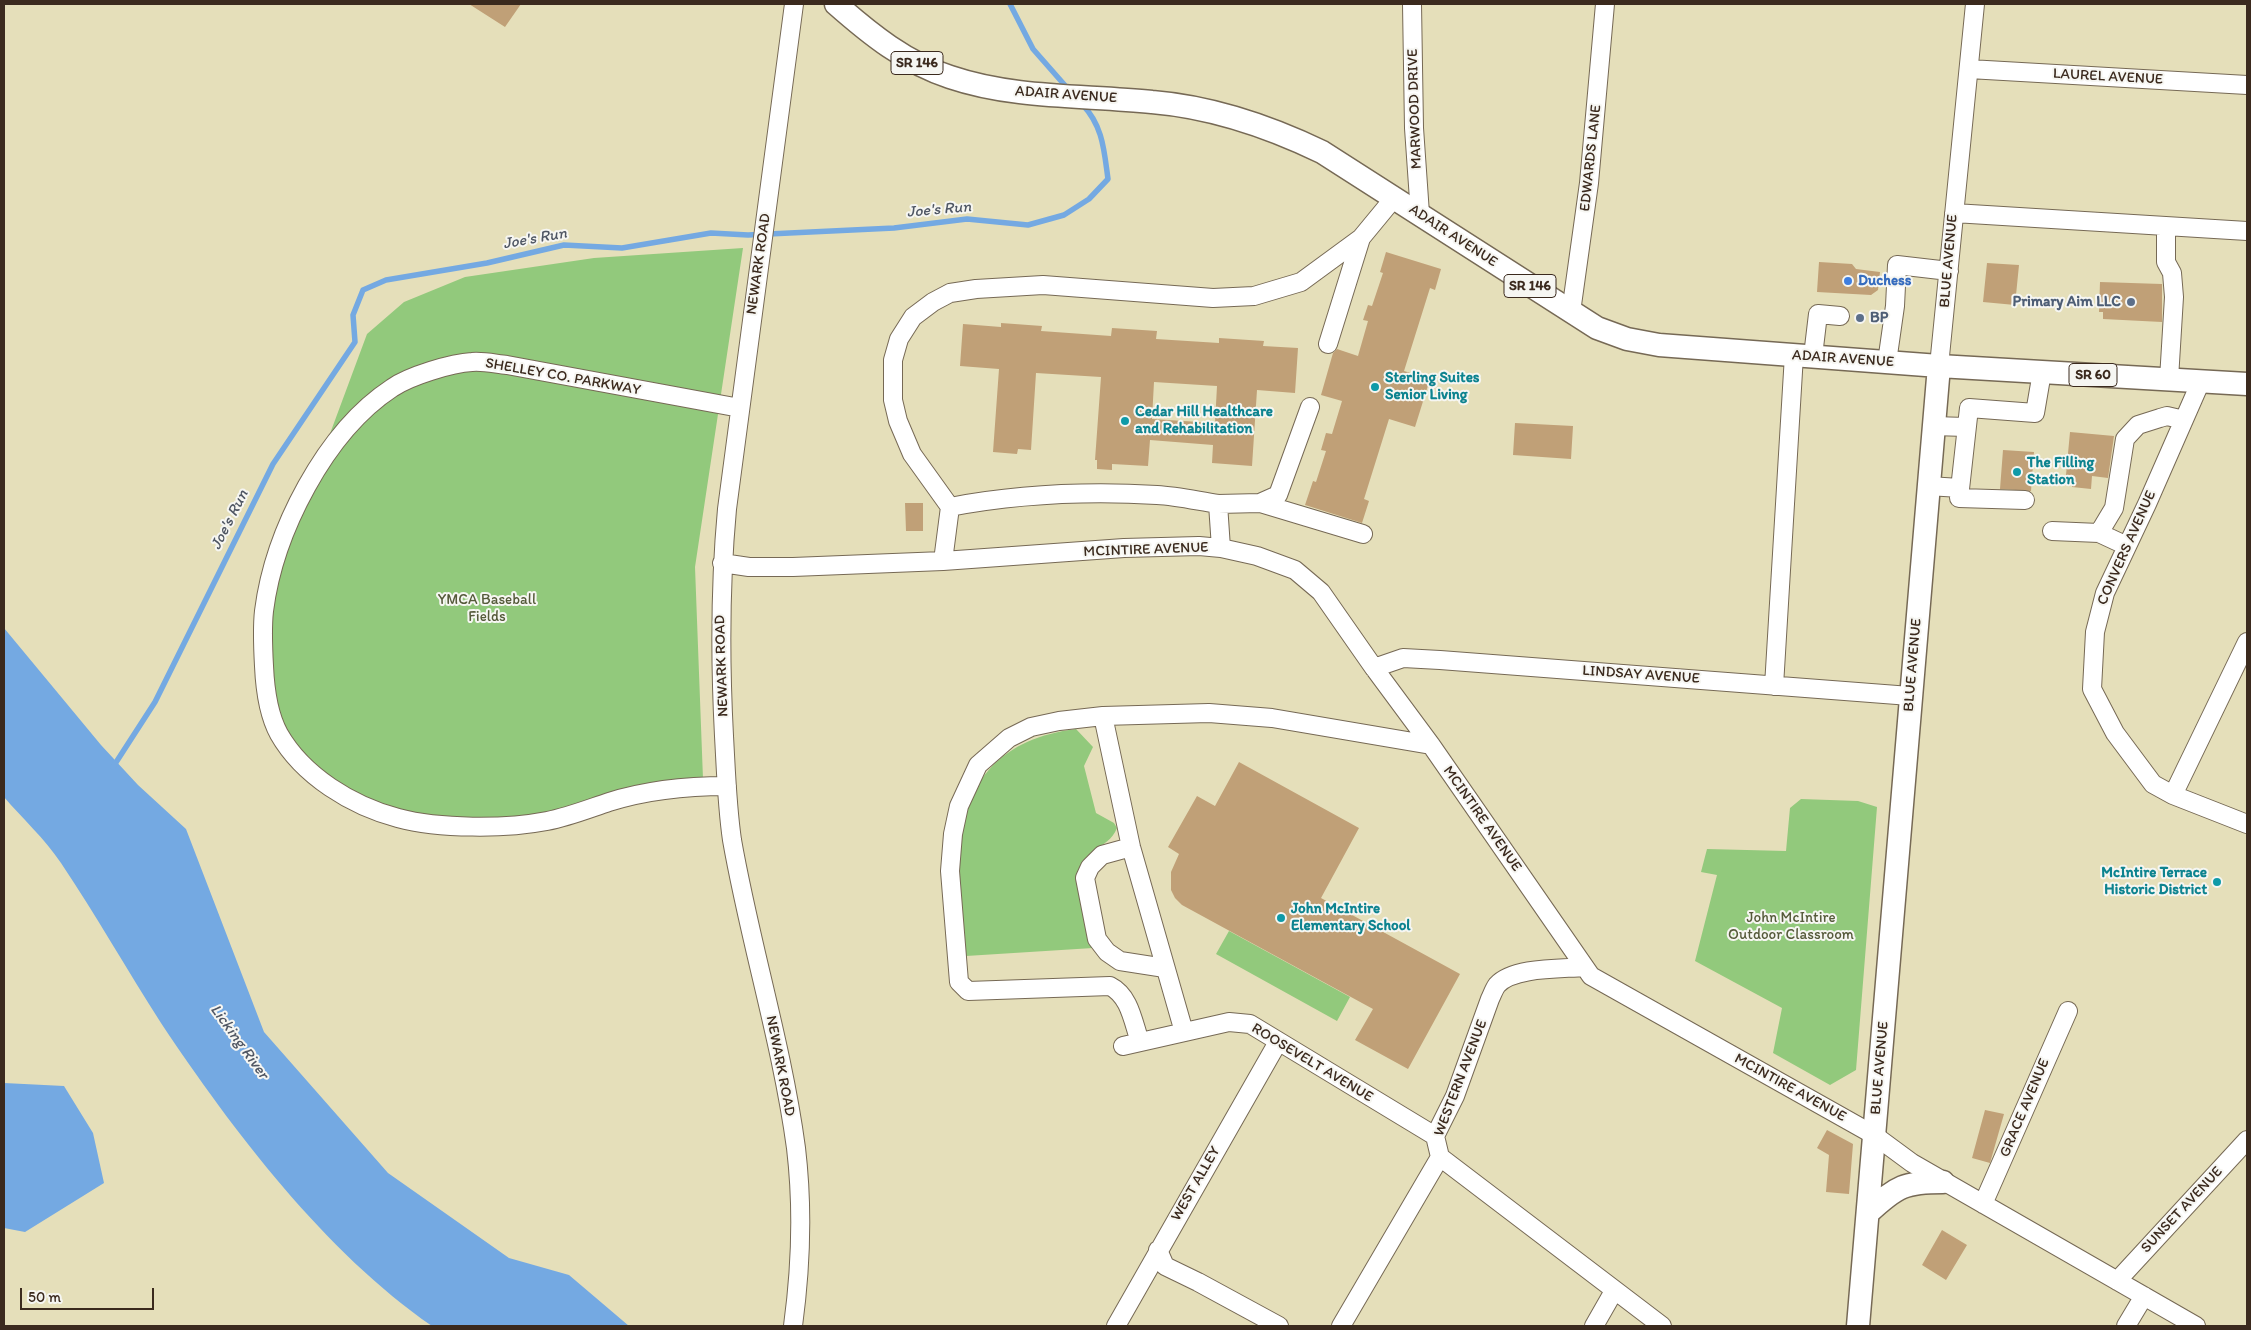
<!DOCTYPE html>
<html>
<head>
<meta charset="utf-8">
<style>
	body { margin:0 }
	#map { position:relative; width:2251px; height:1330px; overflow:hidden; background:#e5dfba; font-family:Itim,sans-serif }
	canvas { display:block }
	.frame { position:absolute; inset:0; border:5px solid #3b2a1e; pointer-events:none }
	.scale { position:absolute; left:20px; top:1288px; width:134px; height:22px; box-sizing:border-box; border:2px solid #3b2a1e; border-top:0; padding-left:6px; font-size:15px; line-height:18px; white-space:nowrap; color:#3b2a1e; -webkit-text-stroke:4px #f6f6f2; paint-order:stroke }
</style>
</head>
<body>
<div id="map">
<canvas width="2251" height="1330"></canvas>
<div class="frame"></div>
<div class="scale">50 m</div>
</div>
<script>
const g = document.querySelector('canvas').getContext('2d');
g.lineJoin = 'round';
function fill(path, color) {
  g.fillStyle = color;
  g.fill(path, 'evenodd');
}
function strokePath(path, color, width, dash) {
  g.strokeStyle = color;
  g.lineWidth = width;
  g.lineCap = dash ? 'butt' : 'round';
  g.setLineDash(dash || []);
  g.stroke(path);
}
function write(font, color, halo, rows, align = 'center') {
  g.font = font + ' Itim,sans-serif';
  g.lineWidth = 4;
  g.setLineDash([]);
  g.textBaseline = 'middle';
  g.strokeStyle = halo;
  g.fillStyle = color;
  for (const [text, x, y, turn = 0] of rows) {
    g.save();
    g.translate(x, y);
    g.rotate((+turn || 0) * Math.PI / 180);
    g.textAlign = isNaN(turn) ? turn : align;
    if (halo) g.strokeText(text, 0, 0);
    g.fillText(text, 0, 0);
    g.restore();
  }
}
fill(new Path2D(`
	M743 248 695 567 703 779 548 816 460 820 383 808 323 775 288 740 272 699 268 635 280 563 305 501 367 334 404 302 465 277 594 258Z
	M1076 729 1093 747 1084 766 1096 813 1114 823 1117 828C1107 852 1082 844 1077 883L1093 948 966 956C963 922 957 886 959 852 964 779 1003 738 1076 729Z
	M1801 799 1858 801 1877 807 1856 1070 1830 1085 1773 1053 1782 1008 1695 961 1717 875 1701 872 1707 849 1786 851 1790 808Z
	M1229 931 1350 997 1337 1021 1216 954Z`), '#92c97c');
fill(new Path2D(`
	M4 628 101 745 138 785 186 829 264 1032 388 1173 509 1258 569 1275 629 1326H432C325 1252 233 1131 161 1023 127 970 96 915 61 863 45 839 22 818 4 797Z
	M4 1083 64 1086 93 1133 104 1183 25 1232 4 1228Z`), '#74a9e2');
strokePath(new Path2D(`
	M1010 4 1033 49 1069 90
	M113 767 155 702 273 464 355 342 353 315 363 290 386 280 487 263 564 245 622 248 711 233 748 235 894 228 967 219 1028 225 1064 215 1089 199 1108 179C1104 150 1103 126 1082 104`), '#74a9e2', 5.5);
fill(new Path2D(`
	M469 4H521L505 27Z
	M1386 252 1441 269 1435 290 1430 288 1404 371 1430 379 1415 427 1389 419 1364 499 1369 501 1362 523 1305 505 1313 481 1316 482 1326 451 1321 450 1326 433 1332 434 1342 401 1321 395 1333 353 1337 349 1358 356 1368 321 1363 320 1368 305 1372 306 1383 273 1380 272Z
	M1819 262 1852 264 1856 269 1880 272 1878 290 1871 295 1817 292Z
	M1987 263 2019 265 2015 305 1983 302Z
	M2100 282 2162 284V322L2103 319V312H2099Z
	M1001 323 1042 326 1041 331 1111 336 1112 328 1157 331 1156 339 1219 343V338L1264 341 1263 346 1298 348 1295 393 1257 390 1252 466 1212 463 1213 445 1150 440 1148 466 1112 464V470L1097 469V460H1095L1101 377 1036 373 1031 450 1018 449 1017 454 993 452 999 369 960 366 963 324 1001 327ZM1154 382 1217 386 1215 423 1152 419Z
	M1515 423 1573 426 1571 459 1513 455Z
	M2070 432 2114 436 2108 478 2092 476 2091 489 2072 487 2073 475H2066Z
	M2003 450 2034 452 2031 491 2000 489Z
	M905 503H923V531H906Z
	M1239 762 1359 828 1321 898 1460 974 1408 1069 1355 1040 1373 1009 1182 905 1175 898 1171 890V872L1179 854 1168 847 1197 796 1215 806Z
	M1985 1110 2004 1114 1990 1163 1972 1158Z
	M1827 1130 1853 1144 1849 1194 1826 1192 1829 1155 1817 1148Z
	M1942 1230 1967 1245 1946 1280 1922 1265Z`), '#c0a077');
const minor = new Path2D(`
	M1412 4 1414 128 1420 214
	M1969 69 2247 85
	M1954 213 2247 231
	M2166 226V262L2172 273 2174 297 2169 379
	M1571 312 1589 183 1605 4
	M1328 344 1361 238
	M1813 356 1818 314 1840 316
	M1887 362 1895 306 1897 265 1949 271
	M1939 366 1975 4
	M2201 381 2147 504 2105 593 2095 632 2092 689 2115 733 2153 784 2173 795 2247 824
	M1933 426 1966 427
	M1928 486 1960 488
	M2025 500 1959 498 1969 408 2035 413 2042 372
	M1260 503 1363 534
	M1218 504 1260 503 1278 495 1310 407
	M950 507 912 454 898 421 893 400V360L899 339 913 317 933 302 950 293 976 289 1043 285 1213 298 1254 296 1301 282 1361 238 1394 198
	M2052 531 2099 533 2127 546
	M2099 533 2114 508 2125 439 2138 425 2160 418 2167 416 2184 420
	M943 561 950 507C1018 494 1088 491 1157 495 1177 496 1198 501 1218 504L1221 548
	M722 563 749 567H793L943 561 1124 548 1199 546 1221 548 1257 556 1295 570 1321 592 1374 668 1431 745 1591 976 1874 1135 1912 1163 2196 1326
	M1374 668 1403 658 1440 660 1910 696
	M1774 686 1794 355
	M1103 716 1131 847 1184 1032
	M727 786C687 786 647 790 609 802 588 809 568 817 547 821 506 829 439 829 398 818 352 806 303 776 279 734 268 714 265 689 264 666 263 648 262 629 264 611 274 532 325 432 392 388 409 376 452 363 472 362 484 361 496 364 507 365L740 408
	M2173 795 2247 642
	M1131 847 1102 855 1090 867 1085 878 1097 939 1107 952 1120 961 1165 968
	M1140 1042C1133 1022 1130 996 1110 986L968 991 959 982 950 871 953 834 959 806 978 765 1009 738 1031 727 1059 721 1103 716 1209 713 1272 718 1431 745
	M1123 1046 1229 1022 1250 1024 1435 1136
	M1440 1157 1662 1326
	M1983 1204 2068 1011
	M1158 1250 1165 1266 1198 1282 1279 1326
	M2117 1281 2247 1140
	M793 1326C801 1267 803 1207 796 1148 782 1044 750 943 732 840 727 806 726 771 724 736 720 660 720 585 727 509L794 4
	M1116 1326 1278 1042
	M1341 1326 1440 1157 1435 1136 1455 1096 1490 999C1492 995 1494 989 1497 985 1513 967 1561 969 1584 967
	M1594 1326 1614 1291
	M2126 1326 2144 1296`);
const major = new Path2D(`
	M836 4C870 34 906 63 950 77 1015 99 1085 95 1152 102 1213 107 1268 126 1322 152L1597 328 1627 339 1659 345 1939 366 2247 384
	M1869 1212C1897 1186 1905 1182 1943 1182
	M1858 1326 1939 366`);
strokePath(minor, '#766955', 20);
strokePath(major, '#766955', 25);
strokePath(minor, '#fff', 18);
strokePath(major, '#fff', 22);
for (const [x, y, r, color] of [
	[1848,281,5,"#3f7fe0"],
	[2131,302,5,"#5c6f8a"],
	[1860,318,5,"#5c6f8a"],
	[1375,387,5,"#0f9aa8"],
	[1125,421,5,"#0f9aa8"],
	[2017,472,5,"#0f9aa8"],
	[2217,882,5,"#0f9aa8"],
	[1281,918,5,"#0f9aa8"]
]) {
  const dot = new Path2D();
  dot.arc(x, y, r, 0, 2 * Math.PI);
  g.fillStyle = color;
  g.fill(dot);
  strokePath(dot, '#f6f6f2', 2);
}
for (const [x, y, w] of [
	[917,63,52],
	[1530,286,52],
	[2093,375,48]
]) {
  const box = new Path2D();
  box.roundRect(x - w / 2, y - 11.5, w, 23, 4);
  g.fillStyle = '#f6f6f2';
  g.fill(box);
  strokePath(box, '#3b2a1e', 1);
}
write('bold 14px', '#3b2a1e', null, [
	["SR 146",917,63],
	["SR 146",1530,286],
	["SR 60",2093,375]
]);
write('15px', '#3b2a1e', '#f6f6f2', [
	["LAUREL AVENUE",2108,77,3],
	["ADAIR AVENUE",1066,95,4],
	["MARWOOD DRIVE",1415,109,-92],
	["EDWARDS LANE",1591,158,-84],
	["ADAIR AVENUE",1453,236,33],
	["BLUE AVENUE",1949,261,-85],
	["NEWARK ROAD",759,264,-82],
	["ADAIR AVENUE",1843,359,4],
	["SHELLEY CO. PARKWAY",563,377,10],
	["CONVERS AVENUE",2127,548,-66],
	["MCINTIRE AVENUE",1146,550,-2],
	["BLUE AVENUE",1913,665,-85],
	["NEWARK ROAD",722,666,-92],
	["LINDSAY AVENUE",1641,675,4],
	["MCINTIRE AVENUE",1482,819,55],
	["ROOSEVELT AVENUE",1312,1063,31],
	["NEWARK ROAD",780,1066,79],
	["BLUE AVENUE",1880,1068,-85],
	["WESTERN AVENUE",1461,1078,-69],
	["MCINTIRE AVENUE",1790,1088,29],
	["GRACE AVENUE",2025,1108,-67],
	["WEST ALLEY",1196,1184,-60],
	["SUNSET AVENUE",2182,1210,-47]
]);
write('bold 15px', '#366cbe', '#f6f6f2', [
	["Duchess",1858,281]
], 'left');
write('bold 15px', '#4e5e75', '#f6f6f2', [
	["Primary Aim LLC",2121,302],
	["BP",1870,318,"left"]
], 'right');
write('bold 15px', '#0d838f', '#f6f6f2', [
	["Sterling Suites",1385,378],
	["Senior Living",1385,395],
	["Cedar Hill Healthcare",1135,412],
	["and Rehabilitation",1135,429],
	["The Filling",2027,463],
	["Station",2027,480],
	["McIntire Terrace",2207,873,"right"],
	["Historic District",2207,890,"right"],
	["John McIntire",1291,909],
	["Elementary School",1291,926]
], 'left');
write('15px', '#555a3a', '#f6f6f2', [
	["YMCA Baseball",487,600],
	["Fields",487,617],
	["John McIntire",1791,918],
	["Outdoor Classroom",1791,935]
]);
write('italic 16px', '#4f5663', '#f6f6f2', [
	["Joe's Run",939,210,-5],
	["Joe's Run",535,239,-10],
	["Joe's Run",230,520,-63],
	["Licking River",239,1042,54]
]);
</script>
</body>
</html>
